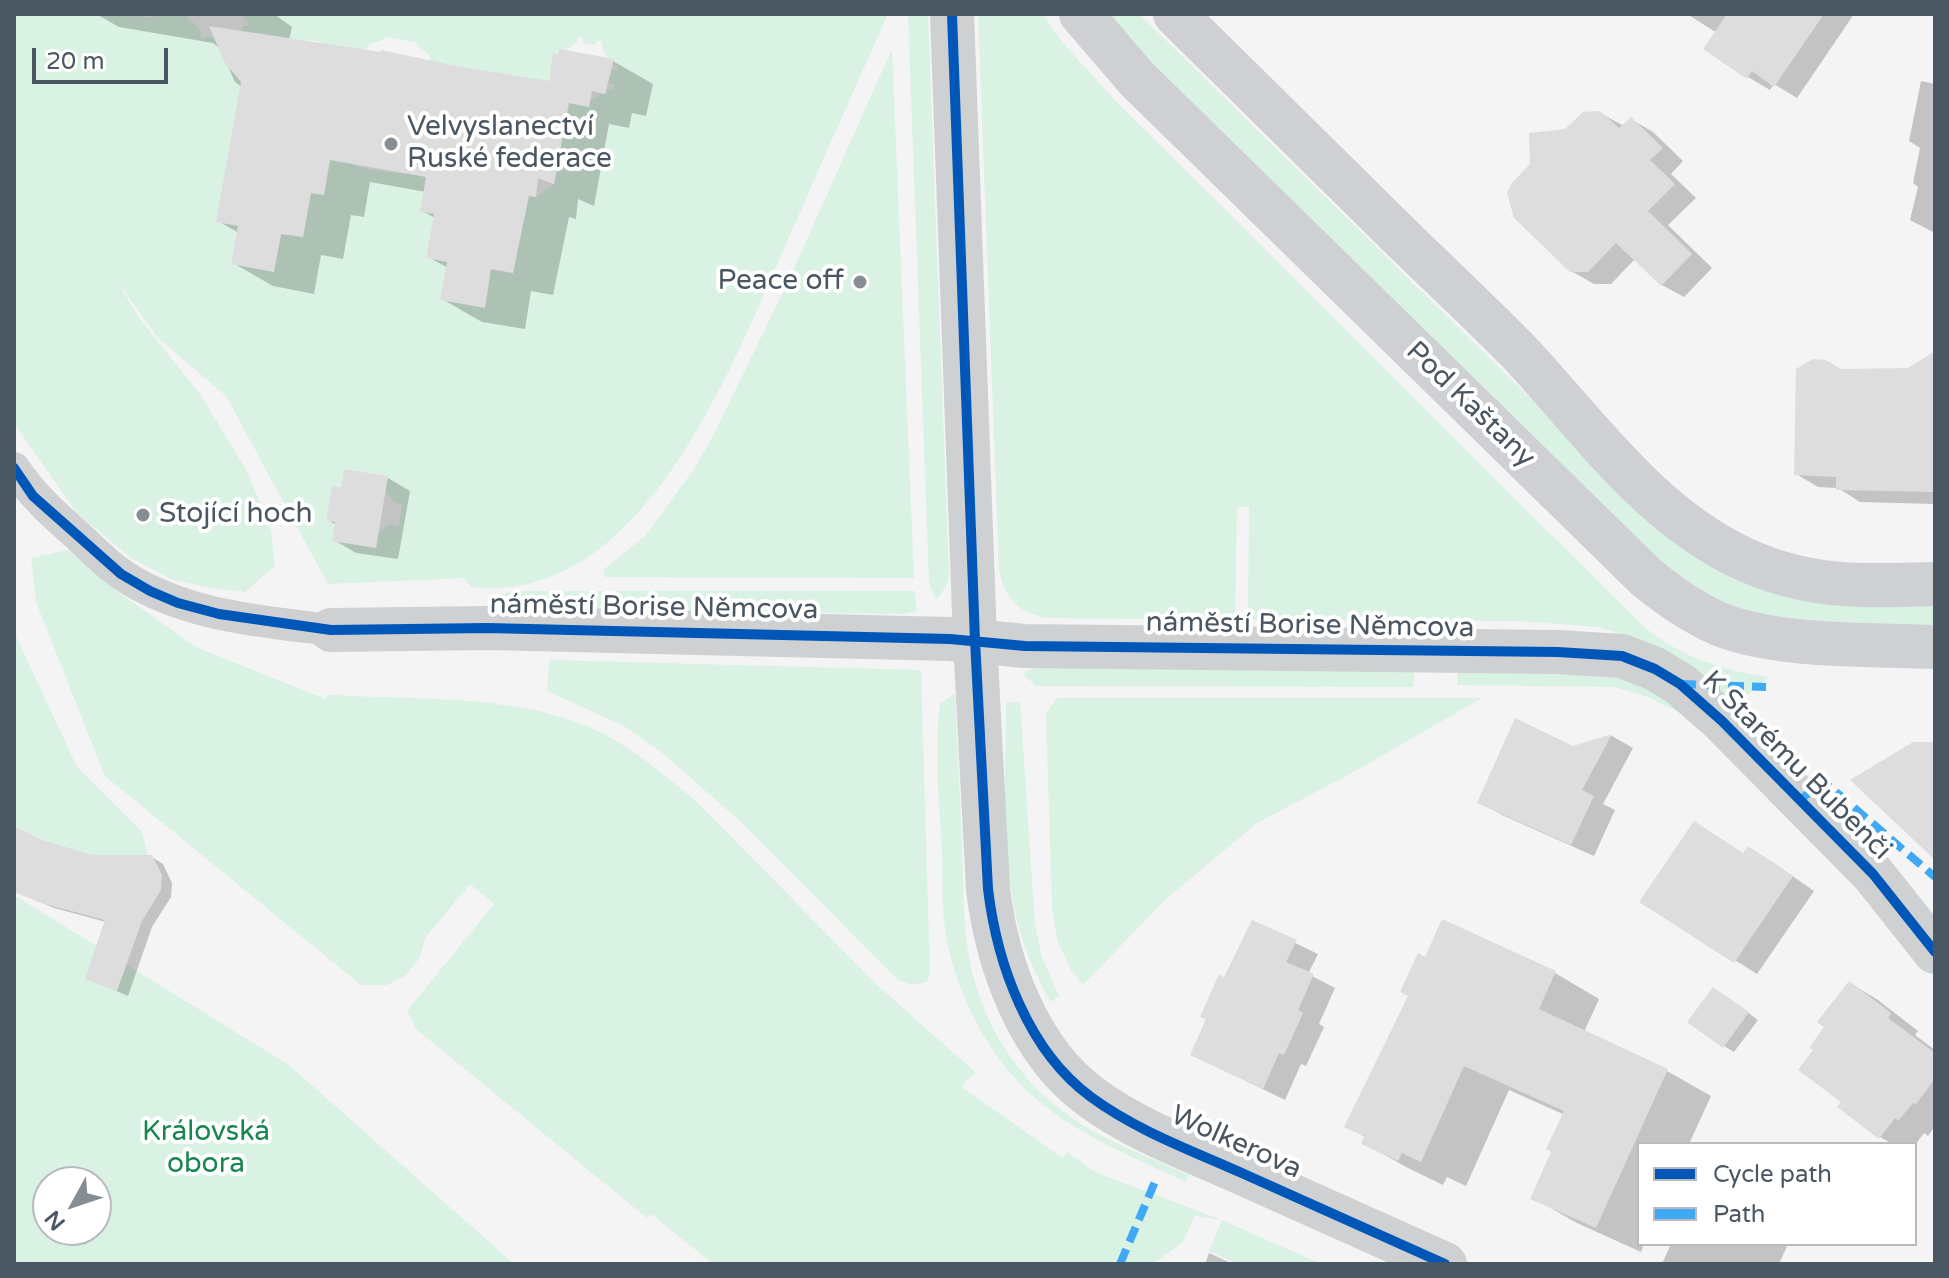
<!DOCTYPE html>
<html>
<head>
<meta charset="utf-8">
<style>
	body { margin:0 }
	#map { position:relative; width:1949px; height:1278px; overflow:hidden; background:#f4f4f4; font-family:"Varela Round",sans-serif }
	canvas { display:block }
	.frame { position:absolute; inset:0; border:16px solid #4a5661; pointer-events:none }
	.legend { position:absolute; left:1637px; top:1142px; width:280px; height:104px; box-sizing:border-box; background:#fff; border:2px solid #b7bbc0; margin:0; padding:10px 14px; list-style:none; font-size:24px; color:#4a5661 }
	.legend li { display:flex; align-items:center; gap:16px; height:40px }
	.legend b { width:40px; border:2px solid #b7bbc0 }
	.north { position:absolute; left:32px; top:1166px; width:80px; height:80px; box-sizing:border-box; background:#fff; border:2px solid #b7bbc0; border-radius:50%; rotate:230deg; font-size:22px; font-weight:700; line-height:32px; text-align:center; color:#4a5661 }
	.north::after { content:''; display:block; margin:auto; width:28px; height:36px; background:#868d94; clip-path:polygon(50% 0,100% 100%,50% 72%,0 100%) }
	.scale { position:absolute; left:32px; top:48px; width:136px; height:36px; box-sizing:border-box; border:4px solid #4a5661; border-top:0; padding-left:10px; font-size:24px; line-height:28px; white-space:nowrap; color:#4a5661; -webkit-text-stroke:6px #fff; paint-order:stroke }
</style>
</head>
<body>
<div id="map">
<canvas width="1949" height="1278"></canvas>
<div class="frame"></div>
<ul class="legend">
<li><b style="height:10px;background:#0057b8"></b>Cycle path</li>
<li><b style="height:10px;background:#3fa9f5"></b>Path</li>
</ul>
<div class="north">N</div>
<div class="scale">20 m</div>
</div>
<script>
const g = document.querySelector('canvas').getContext('2d');
g.lineJoin = 'round';
function fill(path, color) {
  g.fillStyle = color;
  g.fill(path, 'evenodd');
}
function strokePath(path, color, width, dash) {
  g.strokeStyle = color;
  g.lineWidth = width;
  g.lineCap = dash ? 'butt' : 'round';
  g.setLineDash(dash || []);
  g.stroke(path);
}
function write(font, color, halo, rows, align = 'center') {
  g.font = font + ' "Varela Round",sans-serif';
  g.lineWidth = 8;
  g.setLineDash([]);
  g.textBaseline = 'middle';
  g.strokeStyle = halo;
  g.fillStyle = color;
  for (const [text, x, y, turn = 0] of rows) {
    g.save();
    g.translate(x, y);
    g.rotate((+turn || 0) * Math.PI / 180);
    g.textAlign = isNaN(turn) ? turn : align;
    if (halo) g.strokeText(text, 0, 0);
    g.fillText(text, 0, 0);
    g.restore();
  }
}
fill(new Path2D(`
	M14 14H129L153 18 154 14 189 15 188 20 193 22 201 32 200 38 205 39 206 36 219 39C225 67 226 71 256 75L238 226 231 264 274 272 281 234 303 237 311 193 324 194 331 155C353 169 401 177 427 171L434 214 426 258 513 273 525 202 529 196 536 197 554 184 560 153 558 152 564 101 589 106 590 101 602 93 607 94 608 89 613 90 614 84 609 83 611 70 617 71 618 66 612 64C608 58 601 50 602 41H597L595 45 583 43V38L578 37 577 42 566 50 560 49 558 55 553 54 554 73H550L548 78 553 79V88L525 77 431 64 429 55 417 45 416 42 384 37 383 40 369 44 363 56 316 41 241 34 243 25 247 26 249 21 243 20 245 14H888C854 90 820 166 787 242 731 367 643 607 471 587L464 578 328 584 226 396 158 338 118 282 139 318 200 394 248 473 271 531 275 566 245 592 212 588 173 580 131 558 76 512 14 423ZM344 469 388 476 386 491 394 503 402 504 399 525 390 524 379 533 376 547 332 541 335 522 326 521 332 486 341 487Z
	M908 14H928L949 576 947 585 936 600 929 582Z
	M978 14H1043L1062 42 1113 98 1642 625C1680 657 1721 670 1769 677L1727 713 1644 641 1598 627 1518 621 1248 620 1249 507H1237L1235 620 1049 618C1020 614 1005 600 999 570Z
	M1100 14H1139L1633 499 1694 550 1935 598V629L1796 625 1719 605 1673 581Z
	M892 49 914 578 605 577 603 570 646 535 694 469 710 442 788 282Z
	M68 550 94 569 115 590 196 647 326 699V695H332C416 700 526 694 602 733 636 751 666 776 696 801L875 983 976 1073 965 1082 963 1088 1063 1158 1067 1152 1095 1172 1222 1220 1321 1264H1238L1209 1251 1222 1220 1195 1216 1183 1242 1153 1264H713L651 1214 647 1218 416 1029 407 1011 494 904 470 884 425 938 419 959 406 975 387 985H361L105 776 36 602 31 558Z
	M518 591H915L917 611 902 614 501 609 493 595Z
	M14 632 77 767 142 832 148 856 93 855 42 840 14 826Z
	M549 660 921 670 930 974 927 982 912 985 898 980 741 822 660 751 624 726 547 691Z
	M1415 665 1413 687 1036 686 1023 674 1033 667Z
	M1458 665 1638 675 1688 717 1648 697 1614 687 1457 685Z
	M955 693C957 744 960 795 962 845 963 875 963 906 966 937 973 1005 1008 1071 1064 1112 1100 1140 1148 1156 1189 1175L1186 1182C1092 1138 1021 1113 972 1014 959 986 949 959 945 928 941 902 943 875 942 849 939 801 934 752 940 704Z
	M1057 698H1482L1350 774 1257 823 1166 899 1083 985 1071 970 1057 940 1052 908 1046 713Z
	M1020 701 1035 925 1042 958 1059 996 1050 1002C1039 980 1028 958 1021 935 999 860 1006 780 1006 703Z
	M14 895 289 1065 514 1264H14ZM48 1182H96V1230H48Z`), '#d9f2e3');
fill(new Path2D(`
	M96 14H274L292 27 289 40 550 83 613 61 653 84 646 116 632 113 629 128 609 124 594 206 578 199 576 219 569 217 553 295 531 291 525 329 482 322 442 299 448 268 428 257 435 218 422 211 426 192 370 182 364 217 351 215 343 259 321 255 314 294 273 286 233 263 239 233 218 221 242 87 235 82 220 48 213 43 119 27Z
	M1687 14H1854L1797 98 1774 84 1770 90 1748 77 1717 33Z
	M1921 81 1935 84V233L1910 220 1918 187 1913 183 1920 148 1909 141Z
	M1600 113 1624 126 1631 119 1653 132 1683 161 1671 174 1696 198 1668 225 1712 268 1684 297 1662 285 1635 259 1611 284H1594L1571 271 1566 131Z
	M1935 364V504L1860 502 1838 488 1818 487 1796 474 1841 371 1909 370Z
	M346 471 388 478 410 491 398 559 356 553 334 540 336 525 328 520 342 489Z
	M1612 736 1633 748 1603 804 1615 810 1594 856 1502 815 1480 802 1573 748Z
	M14 826 41 842 93 857H152L163 864 172 883 171 897 152 927 128 996 87 978 106 922 54 908 14 891Z
	M1744 854 1771 861 1814 891 1757 974 1642 901Z
	M1443 922 1555 973 1599 999 1584 1032 1667 1071 1711 1096 1689 1144H1639V1244H1644L1641 1252 1577 1223 1533 1198 1554 1151 1565 1115 1509 1090 1466 1186 1447 1177 1443 1185 1408 1168 1363 1143 1365 1137 1347 1127Z
	M1253 923 1318 954 1308 974 1335 988 1319 1024 1324 1027 1306 1066 1301 1064 1285 1100 1192 1055Z
	M1850 983 1878 1000 1918 1031 1915 1035 1935 1050V1126L1928 1136 1924 1133 1915 1145 1893 1144 1880 1137 1843 1102 1816 1049Z
	M1724 995 1758 1020 1734 1052 1724 1046Z
	M1671 1244H1788L1779 1264H1662Z
	M1209 1253 1233 1264H1205Z`), '#0003');
fill(new Path2D(`
	M1727 14H1824L1774 87 1752 71 1747 79 1703 49Z
	M209 26 381 52V50L451 65 549 81 553 53 558 55 560 49 614 59 605 94 592 91 589 107 569 103 554 184 538 178 536 197 529 196 513 273 491 269 485 308 440 300 447 262 426 258 434 214 420 212 426 177 330 160 324 195 311 193 303 237 281 234 274 272 231 264 238 226 216 222 241 82 225 63Z
	M1600 111 1619 128 1631 117 1663 148 1650 160 1675 184 1648 211 1692 254 1661 286 1616 243 1588 272H1570L1514 218 1507 193 1511 184 1530 164 1529 133 1565 129 1583 112Z
	M1935 351V492L1836 490V477L1794 475 1796 369 1813 359 1826 360 1841 369 1908 368Z
	M344 469 388 476 376 548 332 541 335 522 326 521 332 486 341 487Z
	M1515 718 1573 746 1612 734 1582 790 1594 796 1571 845 1477 803Z
	M1913 742H1935V860L1850 780Z
	M1694 821 1743 853 1748 846 1793 876 1734 963 1639 902Z
	M14 826 42 840 93 855H152L162 875 161 890 142 921 117 991 85 979 105 920 41 903 14 892Z
	M1442 919 1556 971 1539 1009 1668 1069 1596 1228 1530 1199 1551 1152 1546 1149 1564 1111 1464 1066 1421 1162 1402 1153 1398 1161 1361 1144 1364 1136 1344 1127 1408 996 1400 992 1418 953 1425 957Z
	M1252 920 1297 940 1286 962 1314 974 1298 1010 1303 1013 1284 1055 1279 1053 1263 1089 1190 1055 1206 1019 1200 1017 1219 974 1224 977Z
	M1849 981 1891 1013 1888 1018 1935 1053V1079L1916 1104 1913 1103 1898 1121 1895 1118 1879 1139 1837 1107 1841 1102 1798 1070 1813 1050 1809 1048 1824 1027 1817 1022Z
	M1713 987 1749 1012 1723 1048 1687 1022Z`), '#ddddde');
strokePath(new Path2D(`
	M14 468C33 496 52 513 77 535 92 549 107 565 124 576 185 616 260 621 331 630`), '#ced0d2', 32);
strokePath(new Path2D(`
	M331 630 487 628 950 639 1025 646 1558 652 1622 656 1655 669 1680 684 1722 721 1873 874 1935 952`), '#ced0d2', 44);
strokePath(new Path2D(`
	M952 14 975 640 988 889C997 964 1028 1051 1091 1097 1137 1131 1193 1151 1244 1174 1311 1204 1378 1234 1445 1264`), '#ced0d2', 44);
strokePath(new Path2D(`
	M1081 14 1137 79 1646 577C1669 596 1692 612 1719 624 1778 648 1871 644 1935 647
	M1175 14C1251 89 1327 164 1403 239 1442 277 1482 314 1520 353 1589 427 1651 517 1746 560 1810 589 1866 586 1935 584`), '#ced0d4', 44);
strokePath(new Path2D(`
	M1680 684 1766 687
	M1799 801 1823 781 1935 877
	M1120 1264 1157 1177`), '#3fa9f5', 8, [16, 8]);
strokePath(new Path2D(`
	M952 14 975 640 988 889C997 964 1028 1051 1091 1097 1137 1131 1193 1151 1244 1174 1311 1204 1378 1234 1445 1264
	M14 468 33 496 121 574 150 591 178 603 219 614 331 630 487 628 950 639 1025 646 1558 652 1622 656 1655 669 1680 684 1722 721 1873 874 1935 952`), '#0057b8', 10);
for (const [x, y, r, color] of [
	[391,144,8,"#868d94"],
	[860,282,8,"#868d94"],
	[143,515,8,"#868d94"]
]) {
  const dot = new Path2D();
  dot.arc(x, y, r, 0, 2 * Math.PI);
  g.fillStyle = color;
  g.fill(dot);
  strokePath(dot, '#fff', 3);
}
write('28px', '#4a5661', '#fff', [
	["Velvyslanectví",407,128],
	["Ruské federace",407,160],
	["Peace off",844,282,"right"],
	["Stojící hoch",159,515]
], 'left');
write('28px', '#4a5661', '#fff', [
	["Pod Kaštany",1470,405,44],
	["náměstí Borise Němcova",654,608,1],
	["náměstí Borise Němcova",1310,626,1],
	["K Starému Bubenči",1796,766,45],
	["Wolkerova",1236,1143,24]
]);
write('28px', '#17864f', '#fff', [
	["Královská",206,1133],
	["obora",206,1165]
]);
</script>
</body>
</html>
